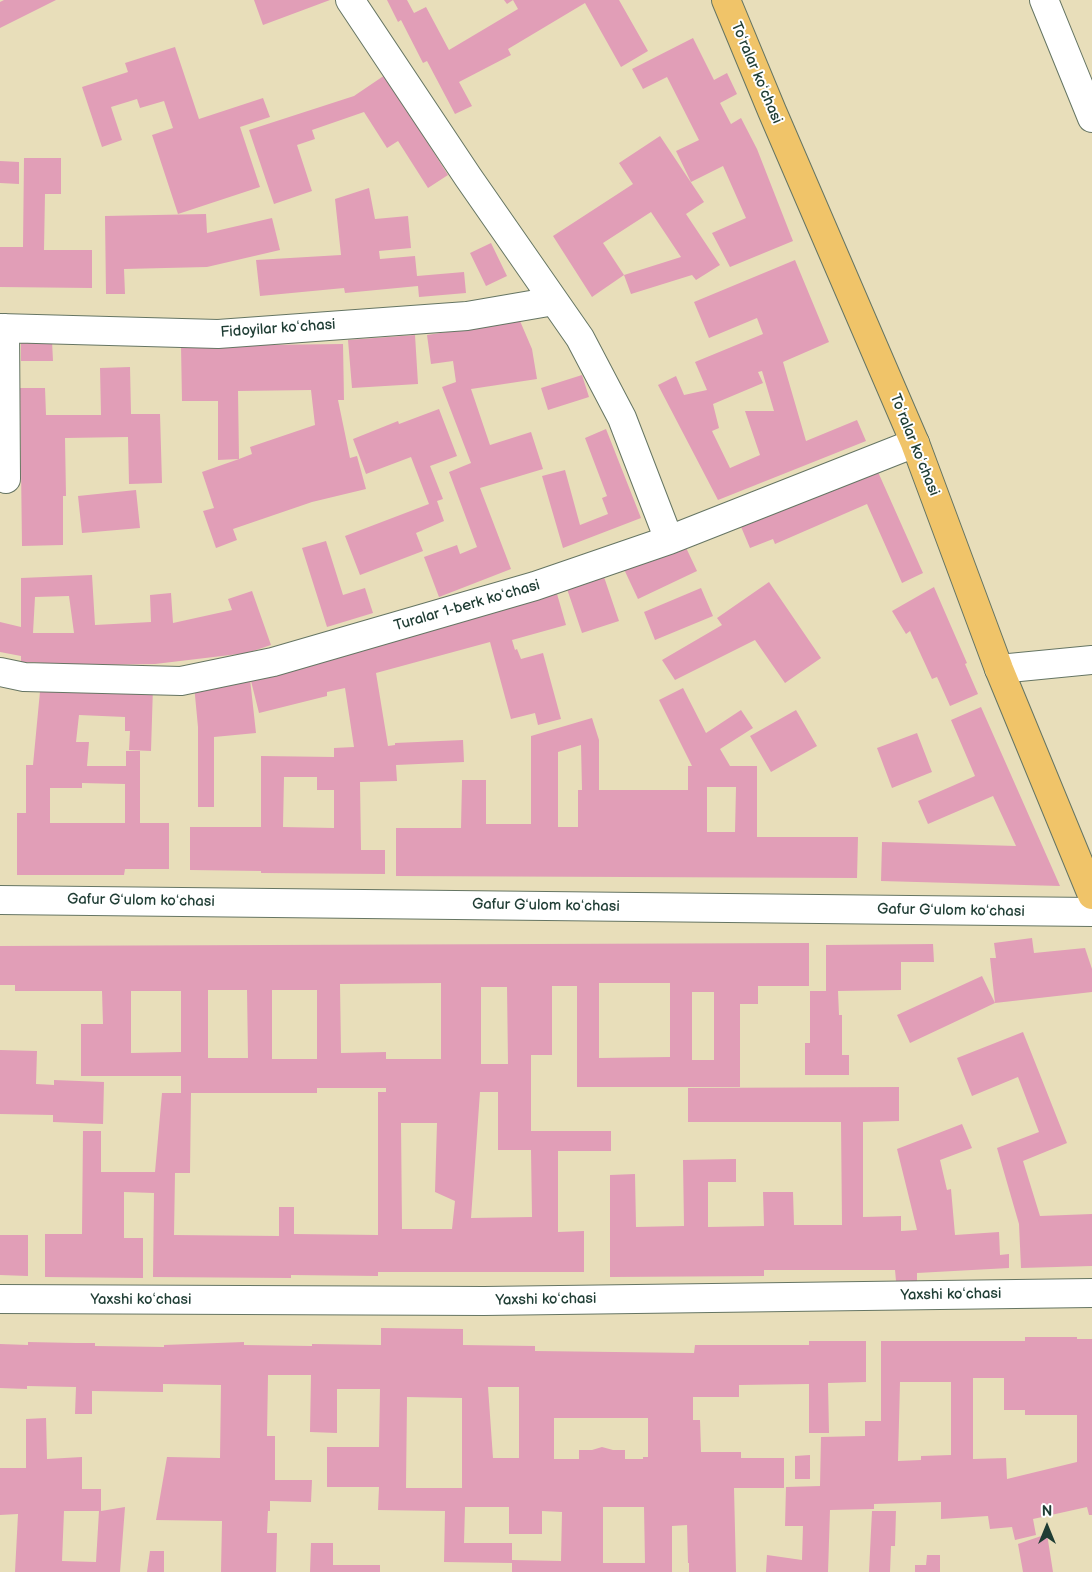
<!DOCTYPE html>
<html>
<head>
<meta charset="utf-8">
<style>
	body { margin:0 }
	#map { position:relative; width:1092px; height:1572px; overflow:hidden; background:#e8deba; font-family:"Balsamiq Sans",sans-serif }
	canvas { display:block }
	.north { position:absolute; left:1022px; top:1502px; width:50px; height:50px; -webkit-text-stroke:4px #fff; paint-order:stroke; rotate:0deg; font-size:14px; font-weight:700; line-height:20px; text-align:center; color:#1f3d34 }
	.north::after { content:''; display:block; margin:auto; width:18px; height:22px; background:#1f3d34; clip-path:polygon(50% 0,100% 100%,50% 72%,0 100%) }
</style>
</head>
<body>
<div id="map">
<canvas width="1092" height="1572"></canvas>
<div class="north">N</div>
</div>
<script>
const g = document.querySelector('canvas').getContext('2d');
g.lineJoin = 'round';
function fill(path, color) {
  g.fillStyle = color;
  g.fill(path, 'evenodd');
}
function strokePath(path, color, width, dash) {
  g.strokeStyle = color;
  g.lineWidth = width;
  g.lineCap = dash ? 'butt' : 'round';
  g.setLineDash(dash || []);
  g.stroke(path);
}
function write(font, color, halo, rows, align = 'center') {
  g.font = font + ' "Balsamiq Sans",sans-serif';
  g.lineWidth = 4;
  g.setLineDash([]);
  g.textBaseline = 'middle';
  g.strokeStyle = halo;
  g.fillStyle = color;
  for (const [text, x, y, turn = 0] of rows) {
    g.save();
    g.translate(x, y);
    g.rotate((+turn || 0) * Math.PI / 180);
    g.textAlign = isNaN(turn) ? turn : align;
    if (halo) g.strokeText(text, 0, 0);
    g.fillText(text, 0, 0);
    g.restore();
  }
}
fill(new Path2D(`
	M4 0H56L0 28V2Z
	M254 0H330L263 25Z
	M387 0H407L414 13 426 7 449 50 518 9 513 0 507 4 504 0H619L648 51 621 67 585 3 508 49 511 55 459 82 472 106 455 114 427 61 423 63 401 20 398 22Z
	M693 38 714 80 727 73 737 94 720 103 731 124 741 118 757 149 793 241 730 267 712 233 746 218 723 166 691 182 676 151 699 140 667 77 643 89 632 69Z
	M175 47 199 119 263 98 270 117 240 127 260 187 178 214 152 135 173 128 164 101 140 108 137 99 111 107 122 140 102 147 82 87 128 72 125 63Z
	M385 75 448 175 428 188 398 141 387 148 364 112 312 130 315 139 297 145 312 191 274 204 249 130 354 96Z
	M660 136 704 202 686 214 720 265 696 280 692 275 631 294 624 275 592 297 553 236 633 184 619 163ZM651 212 681 257 624 275 603 243Z
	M24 158H61V194H45L44 250H92V288L0 287V247H23Z
	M0 161 19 162V184L0 183Z
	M369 188 375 219 408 216 411 248 379 251 380 259 415 256 417 276 464 272 466 293 419 297 418 286 345 293 344 288 260 296 256 260 341 255 335 199Z
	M206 214 207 233 272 218 280 250 207 267 124 269 125 294H106L105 216Z
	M491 243 507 276 486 286 470 253Z
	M795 260 829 342 783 362 806 441 857 420 866 441 718 500 658 385 676 376 684 395 707 390 695 362 763 334 757 318 709 338 694 302ZM762 371 774 411H745L760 455 730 468 712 431 719 428 713 404 763 383 758 372Z
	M520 321 532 349 537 379 471 389 490 445 531 432 543 469 480 488 511 569 439 597 424 557 457 545 460 554 477 547 449 472 471 463 442 387 456 382 453 361 431 364 427 335Z
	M415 335 418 384 352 388 348 340Z
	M21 341H52L53 361H21Z
	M343 344 344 400H338L350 458 357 456 366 489 312 502 233 529 237 540 216 548 203 511 214 508 202 472 239 459 218 460V401H182L181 346ZM311 390 315 425 250 447 252 454 239 459 238 391Z
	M130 367 131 414H160L162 483 129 484 128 437 65 438 66 496H63V545L22 546 20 388H45L46 415H101L100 368Z
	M582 375 589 397 548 410 541 388Z
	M439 409 457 456 430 466 443 499 437 501 444 521 416 533 423 551 360 575 345 536 429 504 411 457 366 474 353 439 398 421 399 424Z
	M606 429 641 518 563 548 542 476 565 470 580 525 608 514 602 498 607 496 585 438Z
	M874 463 923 573 902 583 867 504 775 544 773 539 750 548 739 522Z
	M136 490 140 528 82 533 78 496Z
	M681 537 697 571 638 599 622 565Z
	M326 541 343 595 365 588 373 613 327 627 302 548Z
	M603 574 619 621 582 633 566 586Z
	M92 575 95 625 151 622 150 595 171 593 173 623 232 610 228 599 252 591 271 645 247 653 155 664 94 665 21 662V656L0 652V622L21 627V578ZM69 596 74 633H33L35 597Z
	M769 582 821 658 785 683 755 640 675 680 662 660 722 625 717 618Z
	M555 587 566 625 512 640 515 650 517 649 521 659 543 653 561 719 538 725 535 713 511 719 490 642 376 673 388 746 395 745V743L463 740 464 762 396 765 397 781 360 782 361 850H385V874L261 873V871L190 870V827H261V756L334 757V748L354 747 345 688 327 692V696L259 713 249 673ZM284 777H317V790H334V828L283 827Z
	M934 587 967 663 965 664 978 694 950 706 937 677 932 679 910 631 906 634 892 611Z
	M701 588 713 616 655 640 644 612Z
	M250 679 256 733 214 737V807H198V727L194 685Z
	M41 681 153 686 151 751 129 750 130 731H125V717L79 715 76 742H89L87 766H126V751H140V823H169V869H125L124 875H17V813H26V765H33ZM82 783 125 784V823H50V788H82Z
	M683 688 706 733 741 710 753 728 720 749 730 766H757V837H858L857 878 396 876V828H461L462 780H486V824H531V736L592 718 599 740V790H688V766H692L659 700ZM581 745 582 790H578V827H558V752ZM707 787H736L735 832H707Z
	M981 707 1060 886 881 881 882 842 1016 846 993 796 928 824 918 801 975 776 951 720Z
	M796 710 817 746 771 772 750 736Z
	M917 733 932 772 892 788 877 748Z
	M1032 938 1034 953 1085 948 1092 969V992L995 1003 990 958H996L994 943Z
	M809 943V986H758V1004H740V1087H577V986H552V1055H531V1131H611V1151H558V1232L584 1231V1272H378V1276L291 1275V1278L153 1277 154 1193 124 1192V1238H143V1278L45 1277V1234H82L83 1131H101V1172H155L162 1093H181V1076H81V1024H103L102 991H15V985H0V946ZM441 983V1059H386V1052L341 1053 340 984ZM599 983H670V1057L599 1058ZM481 987H507L508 1064H481ZM208 990H247L248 1058H208ZM272 990H317V1059H272ZM131 991H181V1052L131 1053ZM692 992H714V1060H692ZM317 1088H386V1092H378V1235L294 1234V1207H279V1236L174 1235 175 1173H190L191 1093H317ZM480 1092H498V1150H531L532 1217 471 1218ZM401 1123H437L435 1192 455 1201 452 1229H402Z
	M933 944 934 962H901V990L838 991 839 1015H842V1055H849V1075H805V1043H810V991H826V945Z
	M982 976 995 1003 910 1043 897 1015Z
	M1023 1032 1067 1143 1023 1161 1040 1216 1092 1214V1266L1021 1268 1019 1224 997 1148 1039 1132 1018 1077 972 1096 957 1058Z
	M0 1050 37 1051 36 1084 54 1085V1080L104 1082 103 1124 53 1122V1115L0 1114Z
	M899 1087V1121L863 1122V1217L901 1216V1231L917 1230 897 1149 962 1124 972 1148 940 1160 947 1190 951 1189 955 1235 999 1232 1000 1255 1009 1254V1268L917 1273V1281H896L895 1270H764V1276L610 1277V1175L635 1174 636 1227 684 1226 683 1160 736 1159V1182H708V1227L764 1226 763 1192H793L794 1225H842L841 1122H688V1088Z
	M0 1235H28V1276L0 1275Z
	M381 1328 463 1329V1345L535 1346V1351L694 1353 695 1345H809V1341H866V1382L828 1383 829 1433H809V1384L739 1385V1397H693V1420H700L701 1452H741V1458H784V1488H734L736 1572H689V1563H688L687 1525 672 1526V1572H512V1563L444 1562 445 1511 378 1510 379 1487H327V1447H379L380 1389H337V1433L310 1432 311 1375H268L267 1436H275V1480H312L311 1502 270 1501V1511H268L267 1533H277L276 1572H221L222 1521 156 1520 167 1457 220 1458 221 1385 163 1384V1392L92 1391V1414H75L76 1387 27 1386V1389L0 1388V1344L28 1345V1342L76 1343H95V1346L164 1347V1345L244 1342V1345L312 1346V1344L381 1345ZM488 1387H519V1458H493ZM407 1397 462 1398V1488H406ZM554 1418H648V1457H643V1459H625V1450H613L602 1447 592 1450H579V1459H554ZM465 1507H509V1534H542V1511L562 1512 561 1561 512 1560V1543H464ZM603 1507H644L645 1563H603Z
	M1025 1337H1077V1339H1092V1515H1089L1087 1507 1033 1519 1036 1535 1015 1540 1012 1527 990 1529 988 1516 941 1519V1502L874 1504V1509L830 1510 828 1572H766L767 1555 802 1560 803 1526H785L786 1487 820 1486 821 1437 865 1436V1421H881V1341H1025ZM973 1378H1004V1410H1025V1415H1077V1462L1007 1479 1006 1458 973 1459ZM900 1382H951V1455L921 1456V1460L898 1461Z
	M46 1418 47 1459 82 1457V1489H101V1511L125 1507 120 1572H15L18 1514 0 1515V1468H26V1419ZM64 1511H99L96 1562 62 1561Z
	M810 1455V1479H795V1456Z
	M872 1511H896L895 1546H891L890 1572H869Z
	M1047 1534 1053 1572H1023L1018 1544Z
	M311 1543H333V1565H380V1572H310Z
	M150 1551H164V1572H147Z
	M927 1555H940V1572H915V1565H926Z`), '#e19eb7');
const minor = new Path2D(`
	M350 0 468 177 580 338 622 418 669 540
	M1044 0 1092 118
	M0 328 218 334 467 316 554 301
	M5 328 6 479
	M999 669 1092 660
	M0 672 24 677 181 681 273 662 535 586 669 540 915 443
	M0 900 1092 912
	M0 1299 484 1301 1092 1293`);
const major = new Path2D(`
	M726 0 772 111 915 443 999 669 1092 895`);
strokePath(minor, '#657563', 30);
strokePath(major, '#657563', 30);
strokePath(minor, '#fff', 28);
strokePath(major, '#f0c469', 28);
write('15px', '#1f3d34', '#fff', [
	["Toʻralar koʻchasi",756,73,67],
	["Fidoyilar koʻchasi",278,329,-4],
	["Toʻralar koʻchasi",914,445,68],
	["Turalar 1-berk koʻchasi",467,606,-16],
	["Gafur Gʻulom koʻchasi",141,901,1],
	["Gafur Gʻulom koʻchasi",546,906,1],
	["Gafur Gʻulom koʻchasi",951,911,1],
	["Yaxshi koʻchasi",951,1295,-1],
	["Yaxshi koʻchasi",141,1300],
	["Yaxshi koʻchasi",546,1300,-1]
]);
</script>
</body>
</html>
